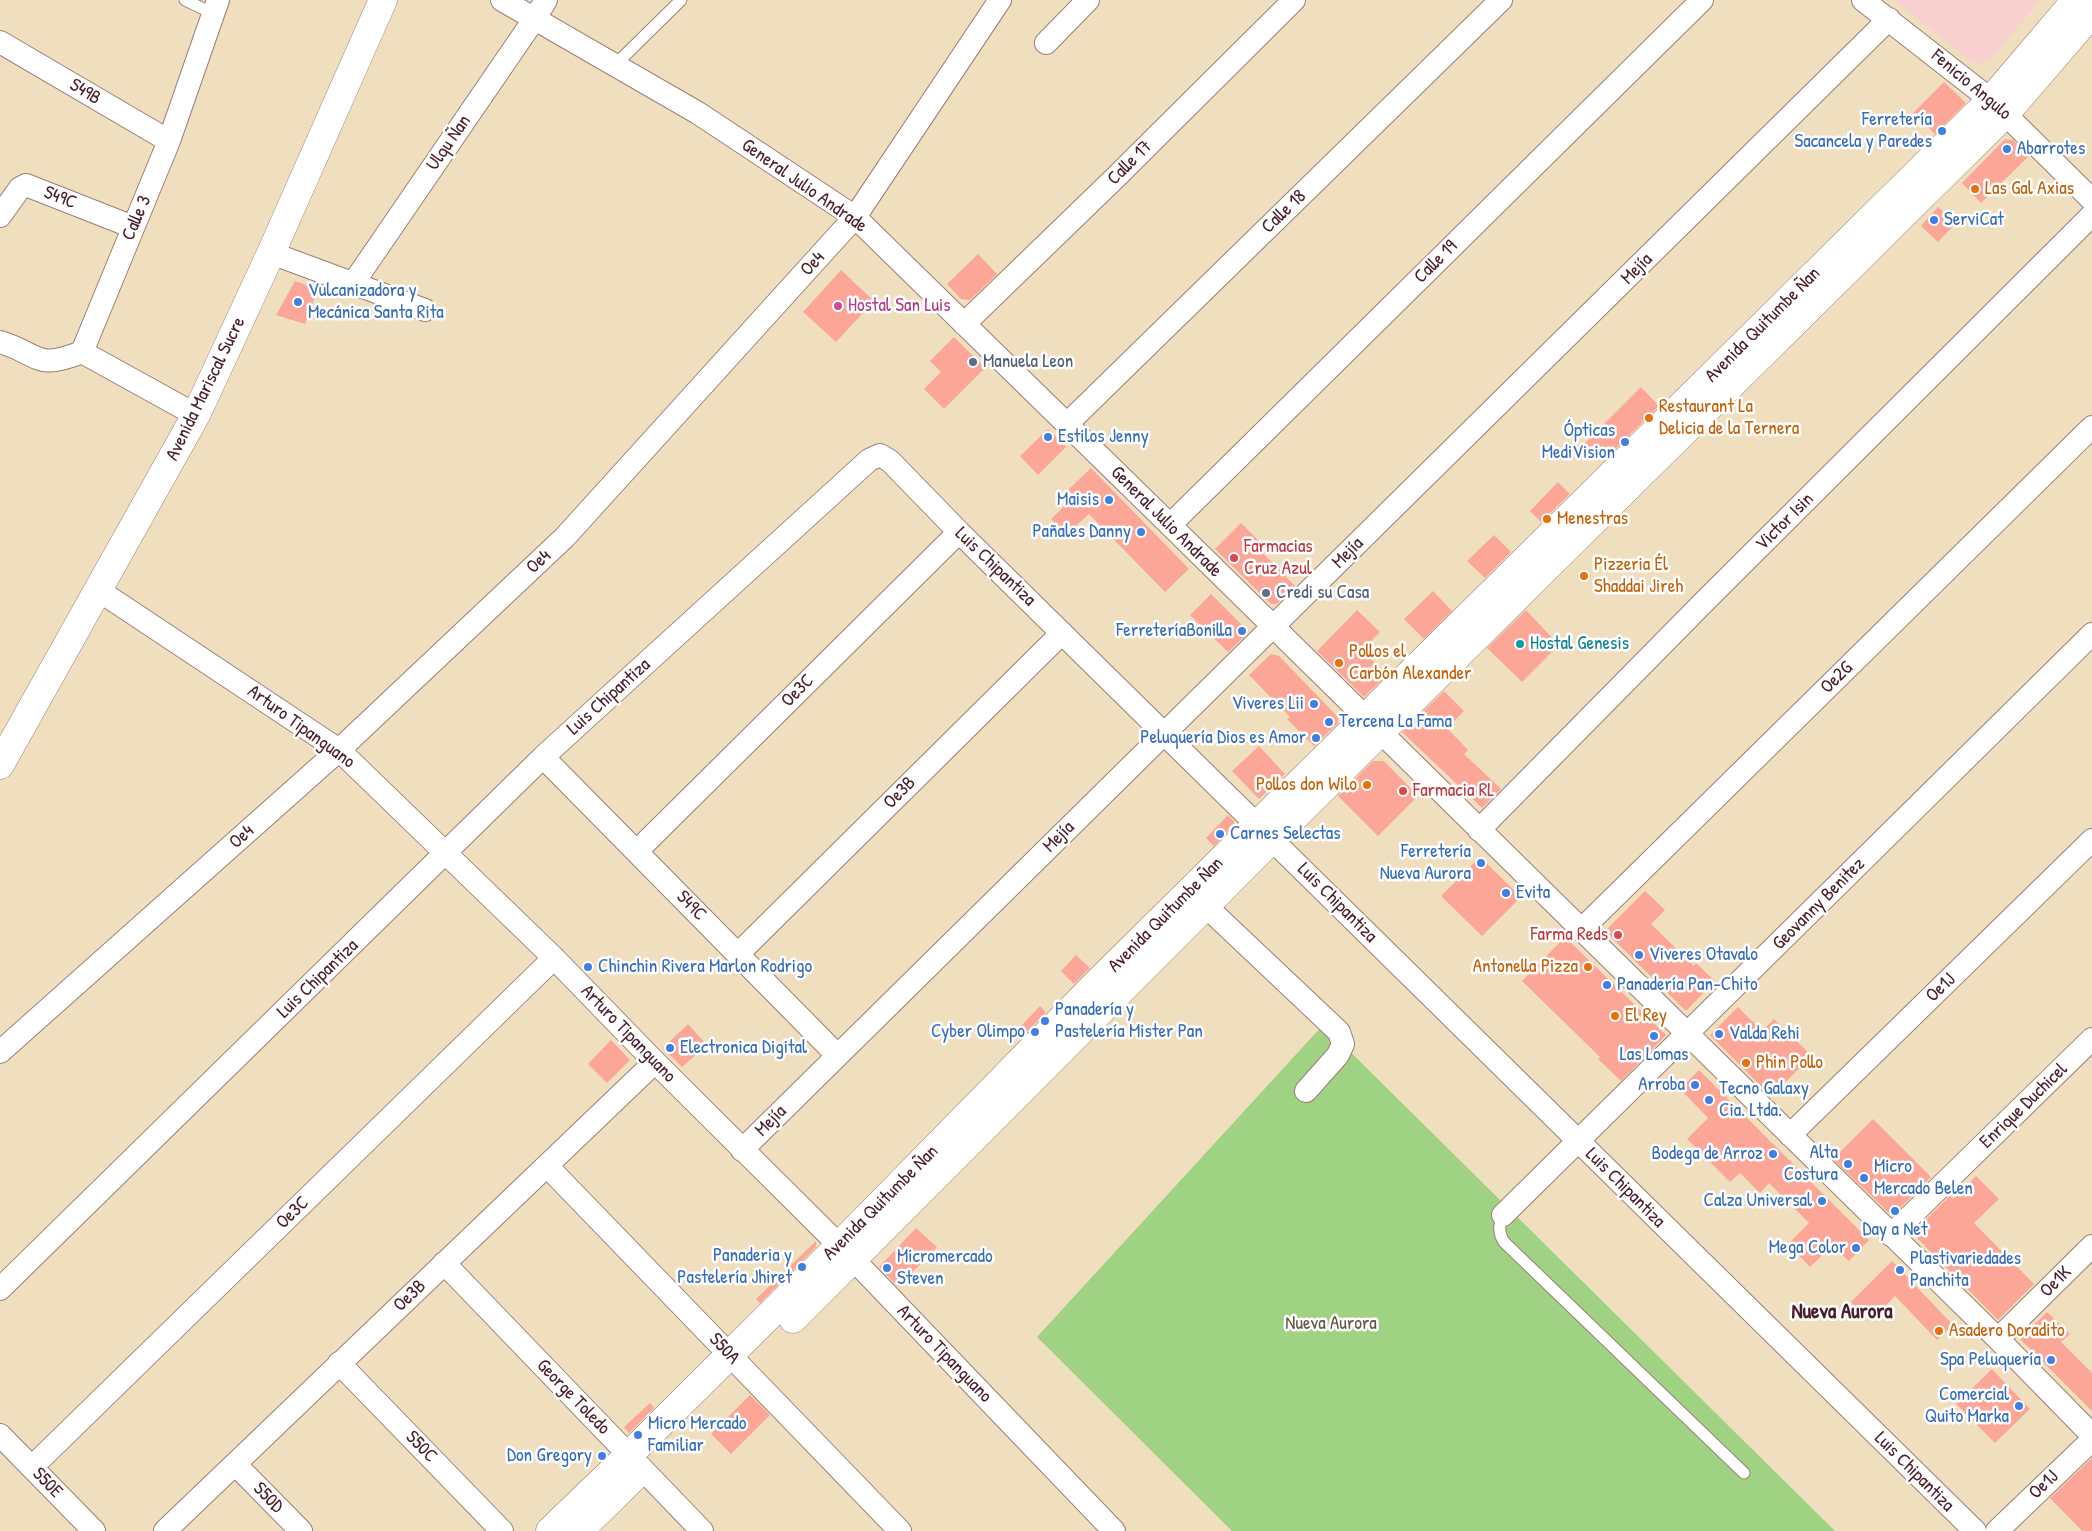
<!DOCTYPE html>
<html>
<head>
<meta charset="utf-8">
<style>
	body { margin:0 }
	canvas { display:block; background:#efdfbf }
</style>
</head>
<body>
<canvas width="2092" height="1531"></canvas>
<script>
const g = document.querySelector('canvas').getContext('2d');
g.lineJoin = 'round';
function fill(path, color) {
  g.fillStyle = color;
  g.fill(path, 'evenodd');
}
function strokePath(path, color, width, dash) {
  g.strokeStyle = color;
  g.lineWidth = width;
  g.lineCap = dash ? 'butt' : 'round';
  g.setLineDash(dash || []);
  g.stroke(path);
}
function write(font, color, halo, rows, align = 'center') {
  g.font = font + ' "Patrick Hand",sans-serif';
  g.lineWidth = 5;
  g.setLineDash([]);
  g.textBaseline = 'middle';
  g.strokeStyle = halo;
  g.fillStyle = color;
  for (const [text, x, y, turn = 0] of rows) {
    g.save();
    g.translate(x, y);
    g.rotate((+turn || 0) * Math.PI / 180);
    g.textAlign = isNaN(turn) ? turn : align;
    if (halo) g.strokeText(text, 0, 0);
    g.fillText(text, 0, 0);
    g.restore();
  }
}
fill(new Path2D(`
	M1894 0H2040L1992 58 1979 64 1972 62Z`), '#f7d0cf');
fill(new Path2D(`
	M1323 1025 1835 1531H1232L1037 1337Z`), '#9fd383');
fill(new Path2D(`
	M1944 82 1966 103 1935 134 1913 113Z
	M2005 139 2013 140 2029 156 1981 203 1962 183Z
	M1938 207 1956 223 1938 242 1921 226Z
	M978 254 997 274 970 300 961 299 947 284Z
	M841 270 874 301 836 342 803 312Z
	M295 281 318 289 305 324 276 315Z
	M954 337 985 368 944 409 924 389 941 372 930 361Z
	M1641 387 1659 406 1603 461 1585 443Z
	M1048 429 1066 447 1038 475 1020 456Z
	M1091 468 1189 569 1165 592 1089 514 1066 535 1051 519 1075 496 1068 490Z
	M1558 482 1570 494 1541 522 1530 511Z
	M1241 523 1262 544 1258 548 1295 586 1277 604H1271L1215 549Z
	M1494 535 1511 552 1485 578 1467 561Z
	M1433 591 1452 611 1424 639 1404 619Z
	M1211 594 1249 632 1228 652 1190 615Z
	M1357 610 1380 632 1362 650 1387 675 1364 697 1317 651Z
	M1526 610 1559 645 1522 682 1487 648Z
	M1271 654 1279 656 1338 717V723L1314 746 1287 719 1290 717 1249 675Z
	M1444 691 1464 711 1447 728 1468 750 1464 754 1501 789 1482 808 1402 732Z
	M1259 746 1285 774 1259 799 1232 771Z
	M1373 761H1384L1418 796 1378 836 1338 796Z
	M1228 815 1234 821V825L1214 846 1206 838Z
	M1480 857 1521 897 1482 936 1441 896Z
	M1645 891 1665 910 1651 924 1694 966 1696 963 1715 981 1686 1011 1605 931Z
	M1565 937 1666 1035 1621 1081 1598 1059 1600 1057 1522 981Z
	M1076 955 1090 968 1074 984 1061 971Z
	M1040 1006 1046 1012 1026 1033 1020 1027Z
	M1738 1007 1762 1031 1774 1019 1812 1056 1771 1096 1710 1035Z
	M688 1024 707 1045 682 1067 663 1048Z
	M611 1040 630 1060 607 1083 588 1064Z
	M1699 1070 1869 1240 1849 1261 1832 1246 1810 1267 1788 1244 1809 1223 1769 1183 1760 1193 1740 1173 1730 1182 1687 1139 1708 1118 1680 1089Z
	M1873 1119 1931 1177 1892 1216 1833 1159Z
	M1976 1176 1999 1199 1974 1223 2034 1284 1998 1320 1912 1233 1950 1196 1953 1199Z
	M916 1228 937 1247 898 1287 879 1267Z
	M816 1241V1247L760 1303 756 1299Z
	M1892 1261 1953 1325 1937 1340 1895 1296 1870 1321 1851 1302Z
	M2047 1312 2070 1334 2061 1342 2092 1373V1411L2020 1339Z
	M1992 1369 2030 1409 1995 1443 1956 1404Z
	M750 1395 770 1415 731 1454 711 1434Z
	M650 1403 654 1408 629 1433 624 1427Z
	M2092 1458V1531H2082L2050 1498Z`), '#fca698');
const service = new Path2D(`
	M185 0 212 13
	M615 65 681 0
	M1503 1215C1499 1226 1498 1232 1504 1242L1744 1473`);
const minor = new Path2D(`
	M502 0 698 113 855 217 1170 525 1998 1339 2092 1435
	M1863 0 1991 100 2092 200
	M0 42 169 141
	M1046 43 1088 0
	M0 216 20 188 26 185 133 227
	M271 253 425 310
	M352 285 535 18 546 0
	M964 324 1114 179 1294 0
	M0 342C40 354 35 371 82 352L169 141 218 0
	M82 352 196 415
	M1067 424 1501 0
	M1170 525 1702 0
	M98 590 339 750 554 958 655 1062 853 1259 1114 1531
	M543 757 837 1055
	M1479 830 1703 603 2092 215
	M637 851 959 532
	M1194 895 1339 1032 1343 1044 1338 1055 1306 1091
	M1581 930 2092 427
	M738 954 1062 633
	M0 1052 339 750 565 537 855 217 1000 0
	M1790 1135 2092 840
	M742 1150 1889 19
	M548 1167 900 1531
	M1503 1215 2092 634
	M1891 1235 2092 1039
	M444 1263 702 1531
	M0 1289 543 757 869 460 880 455 890 461 959 532 1975 1531
	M1998 1339 2092 1246
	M339 1363 502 1531
	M0 1435 94 1531
	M236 1465 301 1531
	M32 1467 554 958
	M165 1531 655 1062
	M1997 1531 2092 1440`);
const tertiary = new Path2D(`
	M793 1319 1272 839 2006 113 2092 13
	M550 1531 630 1454 839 1246 1099 981 1991 100 2076 0
	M579 1531 640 1471`);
const secondary = new Path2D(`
	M0 765 196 415 271 253 383 0`);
strokePath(service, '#9c7f75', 13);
strokePath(minor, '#9c7f75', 24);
strokePath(tertiary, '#9c7f75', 29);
strokePath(secondary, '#9c7f75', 29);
strokePath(service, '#fff', 11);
strokePath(minor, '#fff', 22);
strokePath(tertiary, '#fff', 28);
strokePath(secondary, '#fff', 28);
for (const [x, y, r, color] of [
	[1942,131,5,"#3f7fe0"],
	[2007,149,5,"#3f7fe0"],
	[1975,189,5,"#e8710a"],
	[1934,220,5,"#3f7fe0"],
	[298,302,5,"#3f7fe0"],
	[838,306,5,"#d1479c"],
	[973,362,5,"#5c6f8a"],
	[1649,418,5,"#e8710a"],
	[1048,437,5,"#3f7fe0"],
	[1625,442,5,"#3f7fe0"],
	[1109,500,5,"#3f7fe0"],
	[1547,519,5,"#e8710a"],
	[1141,532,5,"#3f7fe0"],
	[1234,558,5,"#e0444e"],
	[1584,576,5,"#e8710a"],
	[1266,593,5,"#5c6f8a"],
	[1242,631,5,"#3f7fe0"],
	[1520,644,5,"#0f9aa8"],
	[1339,663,5,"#e8710a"],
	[1314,704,5,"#3f7fe0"],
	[1329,722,5,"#3f7fe0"],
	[1316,738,5,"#3f7fe0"],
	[1367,785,5,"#e8710a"],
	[1403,791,5,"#e0444e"],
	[1220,834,5,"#3f7fe0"],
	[1481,863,5,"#3f7fe0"],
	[1506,893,5,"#3f7fe0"],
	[1618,935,5,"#e0444e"],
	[1639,955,5,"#3f7fe0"],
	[588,967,5,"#3f7fe0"],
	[1588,967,5,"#e8710a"],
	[1607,985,5,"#3f7fe0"],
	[1615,1016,5,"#e8710a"],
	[1045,1021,5,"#3f7fe0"],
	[1035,1032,5,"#3f7fe0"],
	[1719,1034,5,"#3f7fe0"],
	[1654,1036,5,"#3f7fe0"],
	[670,1048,5,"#3f7fe0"],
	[1746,1063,5,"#e8710a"],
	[1695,1085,5,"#3f7fe0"],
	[1709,1100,5,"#3f7fe0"],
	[1773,1154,5,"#3f7fe0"],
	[1848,1164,5,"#3f7fe0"],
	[1864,1178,5,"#3f7fe0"],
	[1822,1201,5,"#3f7fe0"],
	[1895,1211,5,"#3f7fe0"],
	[1856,1248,5,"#3f7fe0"],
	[802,1267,5,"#3f7fe0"],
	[887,1268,5,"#3f7fe0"],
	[1900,1270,5,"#3f7fe0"],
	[1939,1331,5,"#e8710a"],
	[2051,1360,5,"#3f7fe0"],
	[2019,1406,5,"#3f7fe0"],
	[638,1435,5,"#3f7fe0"],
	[602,1456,5,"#3f7fe0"]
]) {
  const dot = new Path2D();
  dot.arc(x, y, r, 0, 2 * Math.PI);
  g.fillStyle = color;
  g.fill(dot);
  strokePath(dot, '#fff', 2);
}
write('19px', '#4a1f2b', '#fff', [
	["Fenicio Angulo",1971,85,40],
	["S49B",85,92,31],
	["Ulqu Ñan",449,143,-55],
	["Calle 17",1130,163,-45],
	["General Julio Andrade",804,186,35],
	["S49C",60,198,21],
	["Calle 18",1284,212,-44],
	["Calle 3",137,218,-67],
	["Calle 19",1436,262,-45],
	["Oe4",813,264,-48],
	["Mejía",1637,269,-45],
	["Avenida Quitumbe Ñan",1763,325,-45],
	["Avenida Mariscal Sucre",206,389,-64],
	["General Julio Andrade",1166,522,45],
	["Victor Isin",1785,522,-45],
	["Mejía",1348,553,-45],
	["Oe4",539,562,-43],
	["Luis Chipantiza",995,567,44],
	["Oe2G",1837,678,-45],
	["Oe3C",798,691,-45],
	["Luis Chipantiza",609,697,-42],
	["Arturo Tipanguano",301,727,36],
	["Oe3B",900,793,-45],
	["Oe4",242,837,-42],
	["Mejía",1059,837,-45],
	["Luis Chipantiza",1337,903,45],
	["Geovanny Benitez",1819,904,-45],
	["S49C",691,906,46],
	["Avenida Quitumbe Ñan",1166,915,-45],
	["Luis Chipantiza",318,979,-44],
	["Oe1J",1941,988,-44],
	["Arturo Tipanguano",628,1034,46],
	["Enrique Duchicel",2024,1106,-44],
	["Mejía",771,1121,-45],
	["Luis Chipantiza",1625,1188,45],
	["Avenida Quitumbe Ñan",881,1203,-45],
	["Oe3C",293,1213,-44],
	["Oe1K",2056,1282,-45],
	["Oe3B",410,1296,-44],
	["S50A",724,1349,47],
	["Arturo Tipanguano",944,1354,46],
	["George Toledo",573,1397,46],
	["S50C",421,1447,46],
	["Luis Chipantiza",1914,1472,45],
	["S50E",47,1483,46],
	["Oe1J",2044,1485,-44],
	["S50D",268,1498,46]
]);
write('19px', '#366cbe', '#fff', [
	["Ferretería",1932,120],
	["Sacancela y Paredes",1932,142],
	["Abarrotes",2017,149,"left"],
	["ServiCat",1944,220,"left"],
	["Vulcanizadora y",308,291,"left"],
	["Mecánica Santa Rita",308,313,"left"],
	["Ópticas",1615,431],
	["MediVision",1615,453],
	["Estilos Jenny",1058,437,"left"],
	["Maisis",1099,500],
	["Pañales Danny",1131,532],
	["FerreteríaBonilla",1232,631],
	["Viveres Lii",1304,704],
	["Tercena La Fama",1339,722,"left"],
	["Peluquería Dios es Amor",1306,738],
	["Carnes Selectas",1230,834,"left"],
	["Ferretería",1471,852],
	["Nueva Aurora",1471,874],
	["Evita",1516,893,"left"],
	["Viveres Otavalo",1649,955,"left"],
	["Chinchin Rivera Marlon Rodrigo",598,967,"left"],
	["Panadería Pan-Chito",1617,985,"left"],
	["Panadería y",1055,1010,"left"],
	["Pastelería Mister Pan",1055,1032,"left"],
	["Cyber Olimpo",1025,1032],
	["Valda Rehi",1729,1034,"left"],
	["Electronica Digital",680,1048,"left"],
	["Las Lomas",1654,1055,"center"],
	["Arroba",1685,1085],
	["Tecno Galaxy",1719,1089,"left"],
	["Cia. Ltda.",1719,1111,"left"],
	["Alta",1838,1153],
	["Costura",1838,1175],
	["Bodega de Arroz",1763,1154],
	["Micro",1874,1167,"left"],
	["Mercado Belen",1874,1189,"left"],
	["Calza Universal",1812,1201],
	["Day a Net",1895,1230,"center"],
	["Mega Color",1846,1248],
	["Panaderia y",792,1256],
	["Pastelería Jhiret",792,1278],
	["Micromercado",897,1257,"left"],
	["Steven",897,1279,"left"],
	["Plastivariedades",1910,1259,"left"],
	["Panchita",1910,1281,"left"],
	["Spa Peluquería",2041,1360],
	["Comercial",2009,1395],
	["Quito Marka",2009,1417],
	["Micro Mercado",648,1424,"left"],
	["Familiar",648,1446,"left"],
	["Don Gregory",592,1456]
], 'right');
write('19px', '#c56008', '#fff', [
	["Las Gal Axias",1985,189],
	["Restaurant La",1659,407],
	["Delicia de la Ternera",1659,429],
	["Menestras",1557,519],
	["Pizzeria Él",1594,565],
	["Shaddai Jireh",1594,587],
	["Pollos el",1349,652],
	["Carbón Alexander",1349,674],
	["Pollos don Wilo",1357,785,"right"],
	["Antonella Pizza",1578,967,"right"],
	["El Rey",1625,1016],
	["Phin Pollo",1756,1063],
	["Asadero Doradito",1949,1331]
], 'left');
write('19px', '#b23c85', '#fff', [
	["Hostal San Luis",848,306]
], 'left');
write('19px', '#4e5e75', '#fff', [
	["Manuela Leon",983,362],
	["Credi su Casa",1276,593]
], 'left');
write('19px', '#be3a42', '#fff', [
	["Farmacias",1244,547],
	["Cruz Azul",1244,569],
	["Farmacia RL",1413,791],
	["Farma Reds",1608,935,"right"]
], 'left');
write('19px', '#0d838f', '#fff', [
	["Hostal Genesis",1530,644]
], 'left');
write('19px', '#645545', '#fff', [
	["Nueva Aurora",1331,1324]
]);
write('bold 21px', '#4a1f2b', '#fff', [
	["Nueva Aurora",1842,1312]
]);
</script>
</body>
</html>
